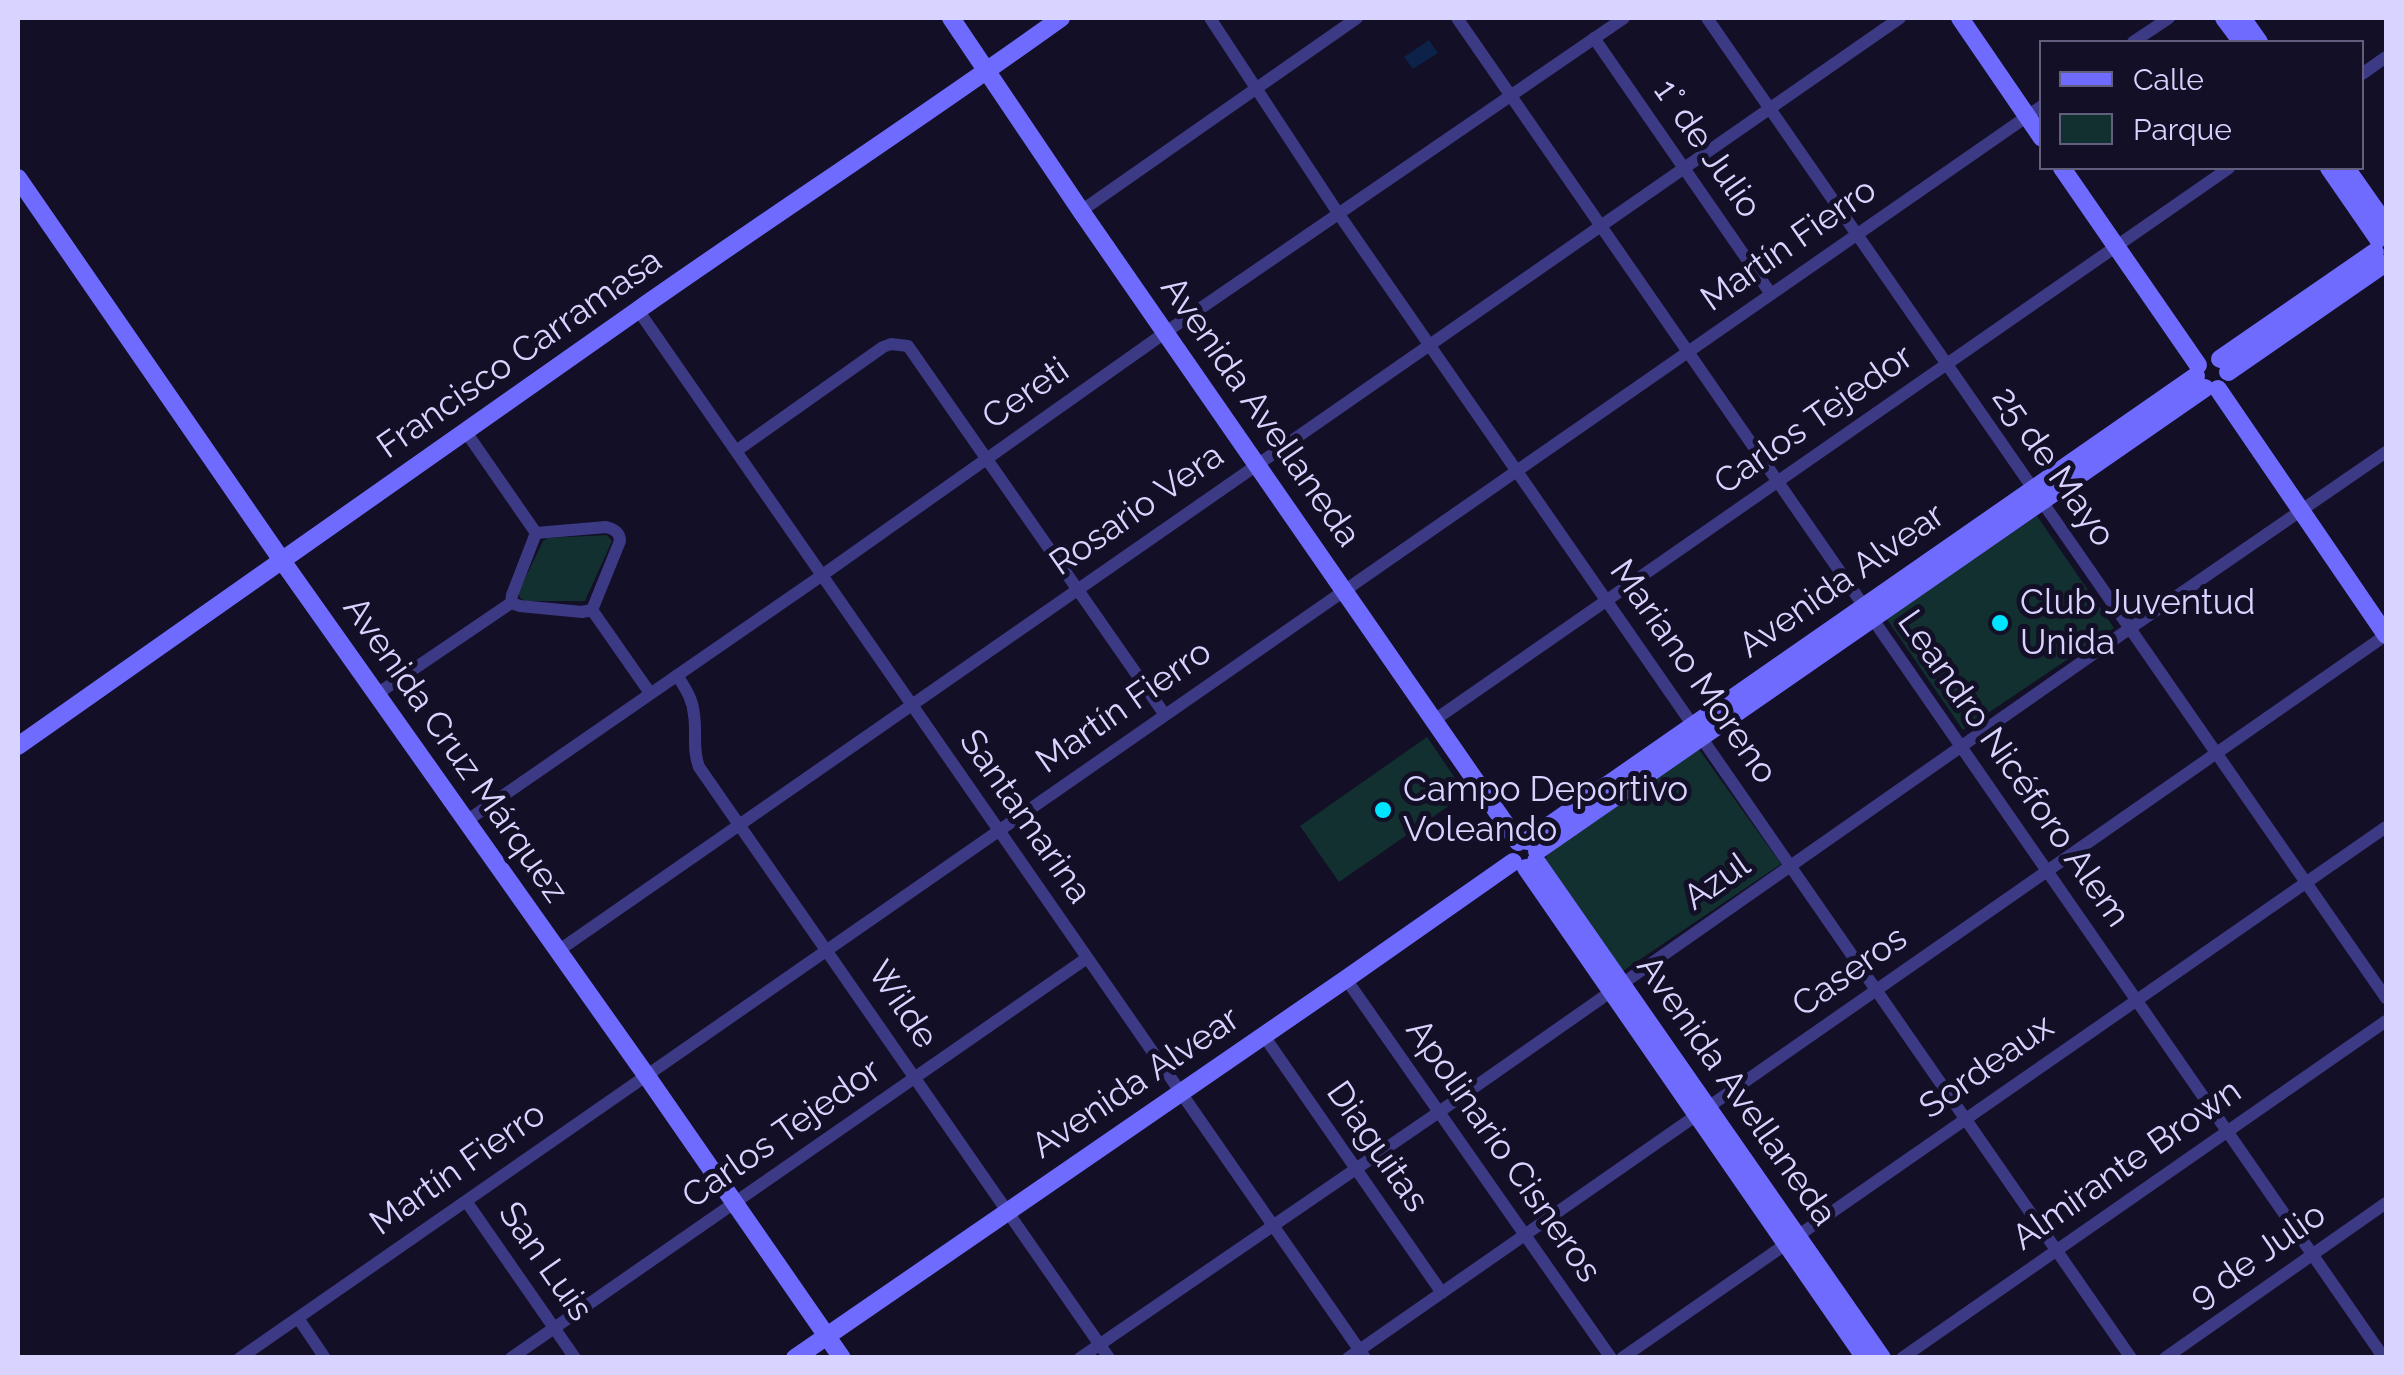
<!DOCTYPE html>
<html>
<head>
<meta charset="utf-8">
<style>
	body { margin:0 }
	#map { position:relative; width:2404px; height:1375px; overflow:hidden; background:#130f26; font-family:Raleway,sans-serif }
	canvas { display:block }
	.frame { position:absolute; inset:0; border:20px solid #d9d4ff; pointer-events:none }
	.legend { position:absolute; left:2039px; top:40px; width:325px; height:130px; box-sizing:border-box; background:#130f26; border:2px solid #625e7d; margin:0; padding:12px 18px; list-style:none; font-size:30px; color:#d9d4ff }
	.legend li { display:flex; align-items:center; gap:20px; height:50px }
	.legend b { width:50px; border:2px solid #625e7d }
</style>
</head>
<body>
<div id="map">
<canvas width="2404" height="1375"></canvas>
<div class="frame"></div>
<ul class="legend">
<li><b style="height:12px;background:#6f6bff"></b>Calle</li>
<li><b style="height:28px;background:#12302f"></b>Parque</li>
</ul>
</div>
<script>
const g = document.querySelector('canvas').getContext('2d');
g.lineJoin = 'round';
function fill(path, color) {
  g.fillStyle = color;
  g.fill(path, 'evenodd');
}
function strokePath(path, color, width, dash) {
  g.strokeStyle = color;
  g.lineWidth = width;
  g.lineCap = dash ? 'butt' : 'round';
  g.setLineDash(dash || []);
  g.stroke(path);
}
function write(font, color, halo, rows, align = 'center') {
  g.font = font + ' Raleway,sans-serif';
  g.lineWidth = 10;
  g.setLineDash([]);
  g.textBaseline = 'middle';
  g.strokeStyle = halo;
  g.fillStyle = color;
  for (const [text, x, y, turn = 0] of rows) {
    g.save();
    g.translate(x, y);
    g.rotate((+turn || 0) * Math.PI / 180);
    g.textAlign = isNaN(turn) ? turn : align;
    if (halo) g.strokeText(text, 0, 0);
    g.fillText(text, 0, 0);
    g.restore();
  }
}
fill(new Path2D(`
	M2037 516 2114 628 1963 730 1886 618Z
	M607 535 612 541 585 601H526L520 598 518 593 543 541 548 538Z
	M1427 737 1466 794 1339 882 1300 826Z
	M1698 748 1781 864 1623 971 1545 861 1550 847Z`), '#12302f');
fill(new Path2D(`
	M1429 40 1438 53 1413 69 1404 57Z`), '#0c2248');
strokePath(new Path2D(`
	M1210 18 1338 213 2131 1358
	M1457 18 2384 1358
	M1707 18 2386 998
	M1594 38 1771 294
	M2133 42 2169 18
	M2362 74 2386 57
	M1081 211 1357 18
	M638 310 1365 1358
	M466 432 536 533 512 595 511 603 520 606 582 612 592 610 650 693
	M736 451 883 347 891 344 908 346 1165 715
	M536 533 606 527C614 529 620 532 620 541L592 610
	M677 675C685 688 693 699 694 715 697 733 692 749 699 767L1109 1358
	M377 694 511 603
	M1433 721 2229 168
	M465 822 821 576 1166 332 1624 18
	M558 951 1900 18
	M1346 979 1611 1358
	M1264 1036 1442 1293
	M466 1201 575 1358
	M298 1318 325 1358
	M240 1358 2042 106
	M511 1358 1087 958
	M1080 1358 1439 1112 2129 629 2386 452
	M1348 1358 2386 635
	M1622 1358 2386 827
	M1902 1358 2386 1021
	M2165 1358 2386 1203`), '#3d3a85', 12);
strokePath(new Path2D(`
	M951 18 1081 211 1518 842
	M1960 18 2042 138
	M2224 18 2242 42
	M2242 18 2259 42
	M2062 168 2198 365
	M2329 168 2378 239
	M2346 168 2386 225
	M18 178 283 562 646 1075 842 1358
	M2220 359 2375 252
	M2228 372 2384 264
	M2218 389 2386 635
	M18 746C225 602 430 455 638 310 778 212 922 118 1061 18
	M1527 841 2196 376
	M1537 851 2205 388
	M1536 861 1882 1358
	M1526 868 1865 1358
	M795 1358 1346 979 1513 862`), '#6f6bff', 18);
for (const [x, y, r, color] of [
	[2000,623,10,"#00e5ff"],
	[1383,810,10,"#00e5ff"]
]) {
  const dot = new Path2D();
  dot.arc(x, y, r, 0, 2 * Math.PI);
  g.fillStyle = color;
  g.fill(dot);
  strokePath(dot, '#130f26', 4);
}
write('35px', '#d9d4ff', '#130f26', [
	["1° de Julio",1707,149,55],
	["Martín Fierro",1789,245,-35],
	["Francisco Carramasa",520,354,-35],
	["Cereti",1026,394,-35],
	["Avenida Avellaneda",1260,412,55],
	["Carlos Tejedor",1814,420,-35],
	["25 de Mayo",2053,467,55],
	["Rosario Vera",1137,510,-35],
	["Avenida Alvear",1842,581,-35],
	["Mariano Moreno",1693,672,55],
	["Martín Fierro",1124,707,-35],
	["Avenida Cruz Márquez",455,750,55],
	["Leandro Nicéforo Alem",2013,769,55],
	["Santamarina",1025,817,55],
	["Azul",1717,882,-35],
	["Caseros",1850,972,-35],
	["Wilde",902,1005,56],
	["Sordeaux",1987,1067,-35],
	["Avenida Alvear",1136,1083,-34],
	["Avenida Avellaneda",1736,1091,55],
	["Carlos Tejedor",782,1134,-35],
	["Diaguitas",1377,1147,55],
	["Apolinario Cisneros",1503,1151,55],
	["Almirante Brown",2127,1165,-35],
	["Martín Fierro",458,1169,-35],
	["9 de Julio",2258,1256,-35],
	["San Luis",545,1262,55]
]);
write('35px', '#d9d4ff', '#130f26', [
	["Club Juventud",2020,603],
	["Unida",2020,643],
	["Campo Deportivo",1403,790],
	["Voleando",1403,830]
], 'left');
</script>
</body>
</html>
